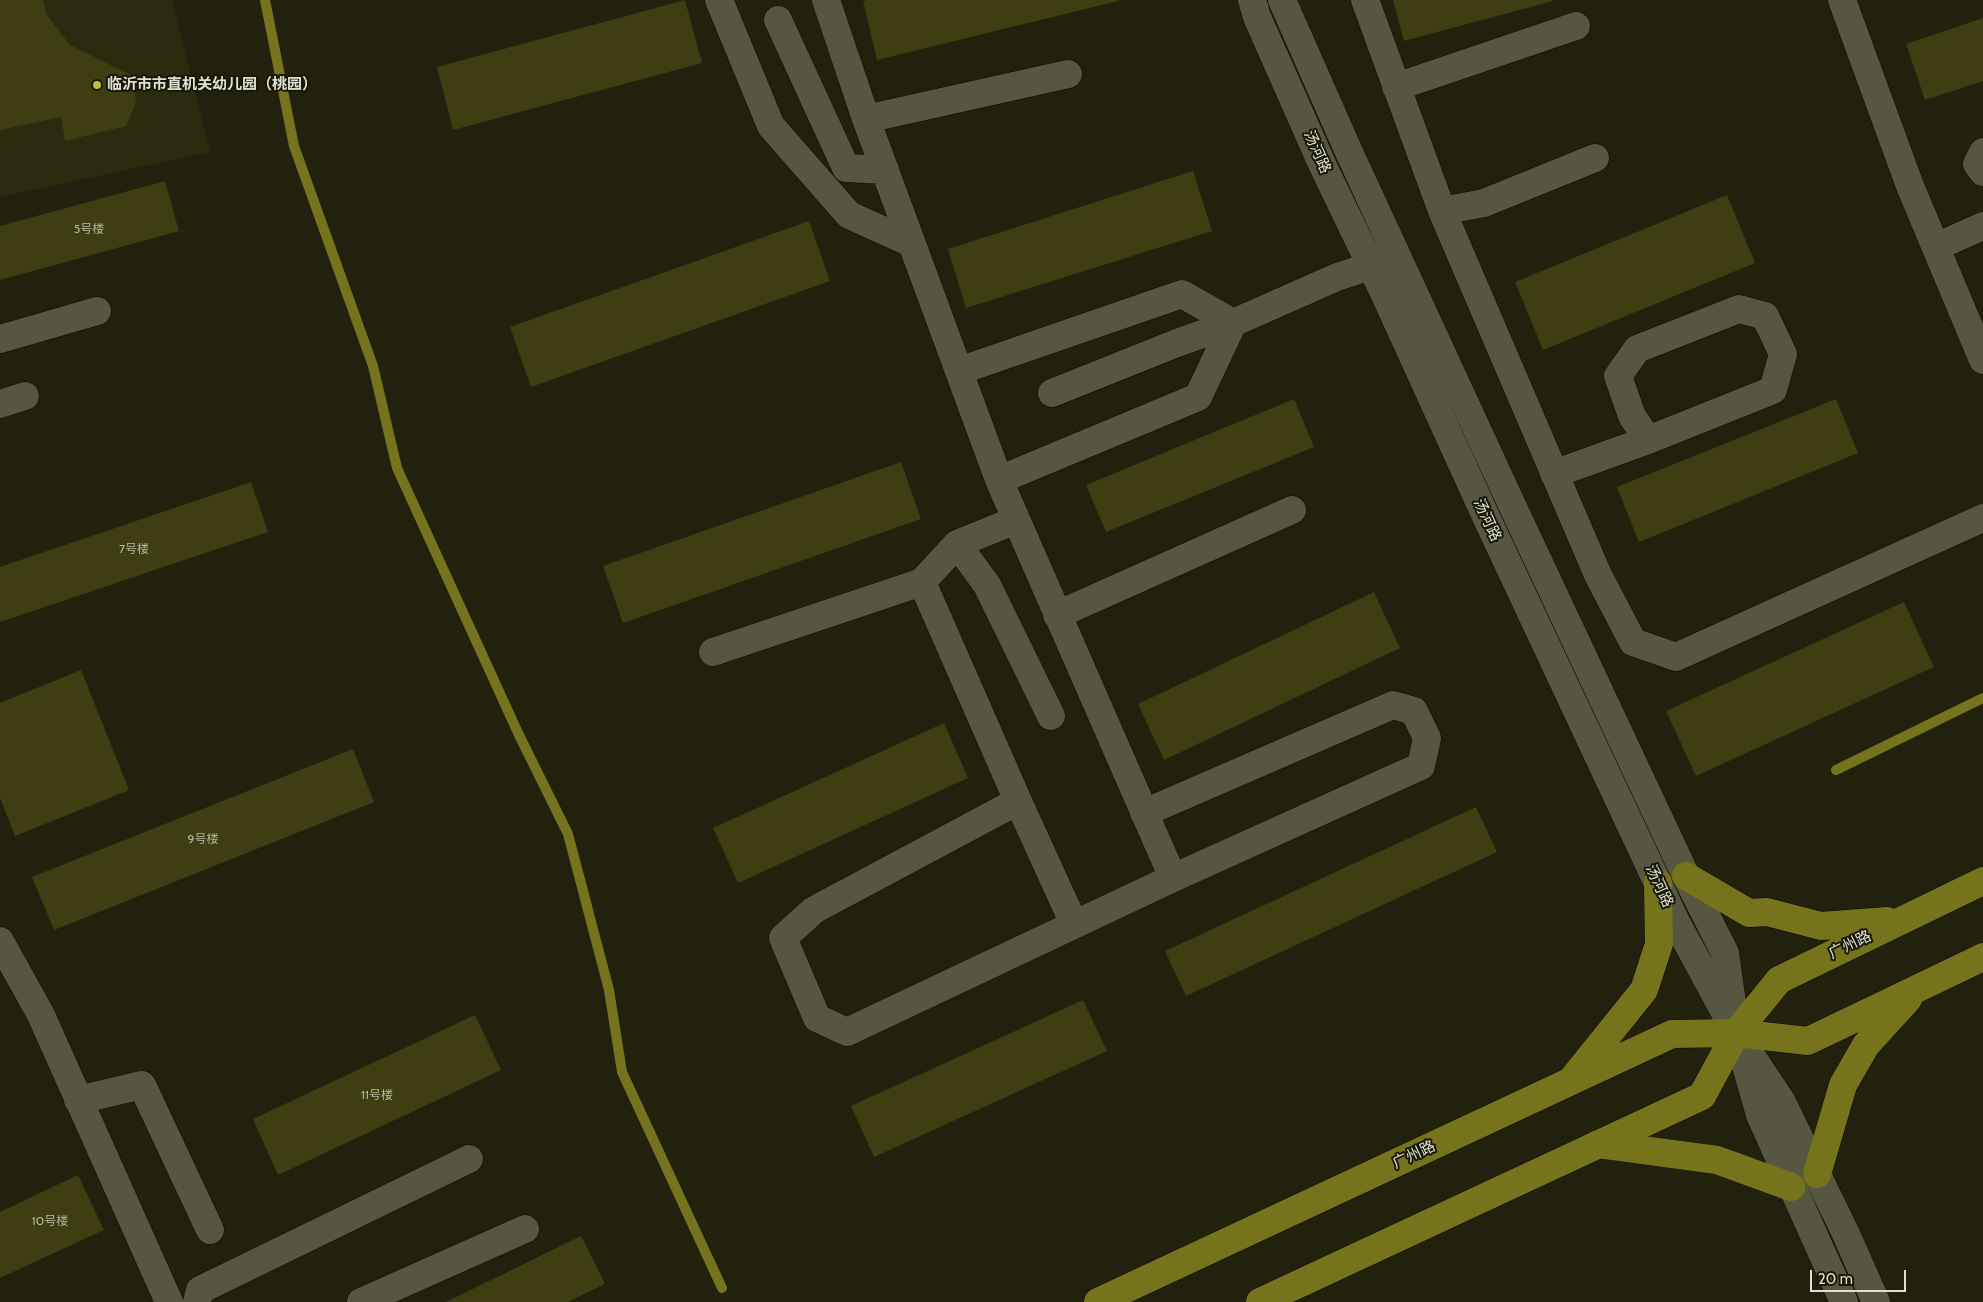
<!DOCTYPE html>
<html>
<head>
<meta charset="utf-8">
<style>
	body { margin:0 }
	#map { position:relative; width:1983px; height:1302px; overflow:hidden; background:#21210e; font-family:Cabin,sans-serif }
	canvas { display:block }
	.scale { position:absolute; left:1810px; top:1270px; width:96px; height:22px; box-sizing:border-box; border:2px solid #dfe0d4; border-top:0; padding-left:6px; font-size:15px; line-height:18px; white-space:nowrap; color:#dfe0d4; -webkit-text-stroke:4px #181806; paint-order:stroke }
</style>
</head>
<body>
<div id="map">
<canvas width="1983" height="1302"></canvas>
<div class="scale">20 m</div>
</div>
<script>
const g = document.querySelector('canvas').getContext('2d');
g.lineJoin = 'round';
function fill(path, color) {
  g.fillStyle = color;
  g.fill(path, 'evenodd');
}
function strokePath(path, color, width, dash) {
  g.strokeStyle = color;
  g.lineWidth = width;
  g.lineCap = dash ? 'butt' : 'round';
  g.setLineDash(dash || []);
  g.stroke(path);
}
function write(font, color, halo, rows, align = 'center') {
  g.font = font + ' Cabin,"Noto Sans SC",sans-serif';
  g.lineWidth = 4;
  g.setLineDash([]);
  g.textBaseline = 'middle';
  g.strokeStyle = halo;
  g.fillStyle = color;
  for (const [text, x, y, turn = 0] of rows) {
    g.save();
    g.translate(x, y);
    g.rotate((+turn || 0) * Math.PI / 180);
    g.textAlign = isNaN(turn) ? turn : align;
    if (halo) g.strokeText(text, 0, 0);
    g.fillText(text, 0, 0);
    g.restore();
  }
}
fill(new Path2D(`
	M0 0H172L210 152 0 197Z`), '#2b2b10');
strokePath(new Path2D(`
	M265 0 294 146 373 366 397 468 519 735 568 834 609 990 622 1072 722 1288
	M1836 770 1983 698`), '#75731e', 10);
fill(new Path2D(`
	M0 0H43L46 14 70 45 133 76 136 102 126 126 65 141 61 117 0 130Z
	M685 0 702 63 453 130 437 67Z
	M866 0H1118V1L877 60 863 1Z
	M1393 0H1553V1L1404 41Z
	M1983 18V81L1925 100 1906 44Z
	M1193 171 1212 231 966 308 948 249Z
	M165 181 179 231 0 280V226Z
	M1727 195 1755 263 1543 350 1515 282Z
	M809 221 830 281 531 387 510 327Z
	M1294 399 1314 447 1106 532 1086 485Z
	M1836 399 1858 453 1639 542 1617 487Z
	M901 462 921 519 623 623 603 566Z
	M251 482 268 532 0 622V567Z
	M1374 592 1400 648 1164 760 1138 704Z
	M1904 602 1934 667 1696 776 1666 711Z
	M81 670 129 790 15 836 0 798V703Z
	M944 723 968 778 738 883 713 828Z
	M353 749 374 802 54 930 32 877Z
	M1476 807 1497 852 1186 996 1165 951Z
	M1083 1000 1107 1051 874 1157 851 1106Z
	M475 1015 501 1070 278 1175 253 1119Z
	M78 1175 104 1230 0 1278V1212Z
	M581 1236 605 1284 568 1302H446Z`), '#3e3e12');
const minor = new Path2D(`
	M719 0 771 126 849 215 911 243
	M826 0 866 119 999 480 1173 878
	M1252 0 1257 17 1322 164 1384 293 1487 519 1676 922 1736 1033 1782 1102 1846 1234 1876 1302
	M1282 0 1349 152 1513 507 1686 876 1725 953 1734 1017
	M1365 0 1442 211 1598 575 1633 642 1676 657 1983 518
	M1842 0 1910 186 1983 360
	M778 20 846 168 885 170
	M1396 87 1576 26
	M866 119 1068 74
	M1983 152 1977 164 1983 172
	M1442 211 1484 203 1595 158
	M1936 247 1983 226
	M0 339 97 311
	M959 371 1182 294 1233 323 1198 397 999 480
	M1052 393 1177 343 1233 323 1337 277 1371 266
	M0 404 25 396
	M1554 474 1648 440 1773 390 1783 354 1765 316 1739 309 1637 349 1618 376 1632 416 1648 440
	M957 544 987 585 1051 716
	M922 582 1018 801 1074 924
	M1057 615 1292 510
	M713 652 922 582 957 544 1016 520
	M1018 801 814 910 783 938 817 1018 847 1032 1173 878 1421 766 1427 738 1414 711 1393 705 1144 813
	M0 941 41 1015 169 1302
	M1744 1059 1760 1115 1844 1302
	M78 1100 142 1085 210 1230
	M197 1302 200 1290 469 1159
	M361 1302 525 1229`);
const major = new Path2D(`
	M1686 876 1749 913 1767 912 1821 926 1887 921
	M1574 1077 1644 990 1659 944 1658 883
	M1598 1144 1717 1160 1791 1187
	M1817 1174 1843 1085 1866 1045 1908 999
	M1098 1302 1672 1034 1736 1033 1808 1041 1983 957
	M1260 1302 1702 1096 1736 1033 1779 980 1983 881`);
strokePath(minor, '#0b0b00', 29);
strokePath(major, '#0b0b00', 29);
strokePath(minor, '#565641', 28);
strokePath(major, '#75741d', 28);
for (const [x, y, r, color] of [
	[97,85,5,"#c0be41"]
]) {
  const dot = new Path2D();
  dot.arc(x, y, r, 0, 2 * Math.PI);
  g.fillStyle = color;
  g.fill(dot);
  strokePath(dot, '#181806', 2);
}
write('12px', '#b7b8a4', null, [
	["5号楼",89,229],
	["7号楼",134,549],
	["9号楼",203,839],
	["11号楼",377,1095],
	["10号楼",50,1221]
]);
write('bold 15px', '#dfe0d4', '#181806', [
	["临沂市市直机关幼儿园（桃园）",107,85]
], 'left');
write('15px', '#dfe0d4', '#181806', [
	["汤河路",1317,152,66],
	["汤河路",1487,520,65],
	["汤河路",1659,886,65],
	["广州路",1850,945,-26],
	["广州路",1414,1155,-25]
]);
</script>
</body>
</html>
